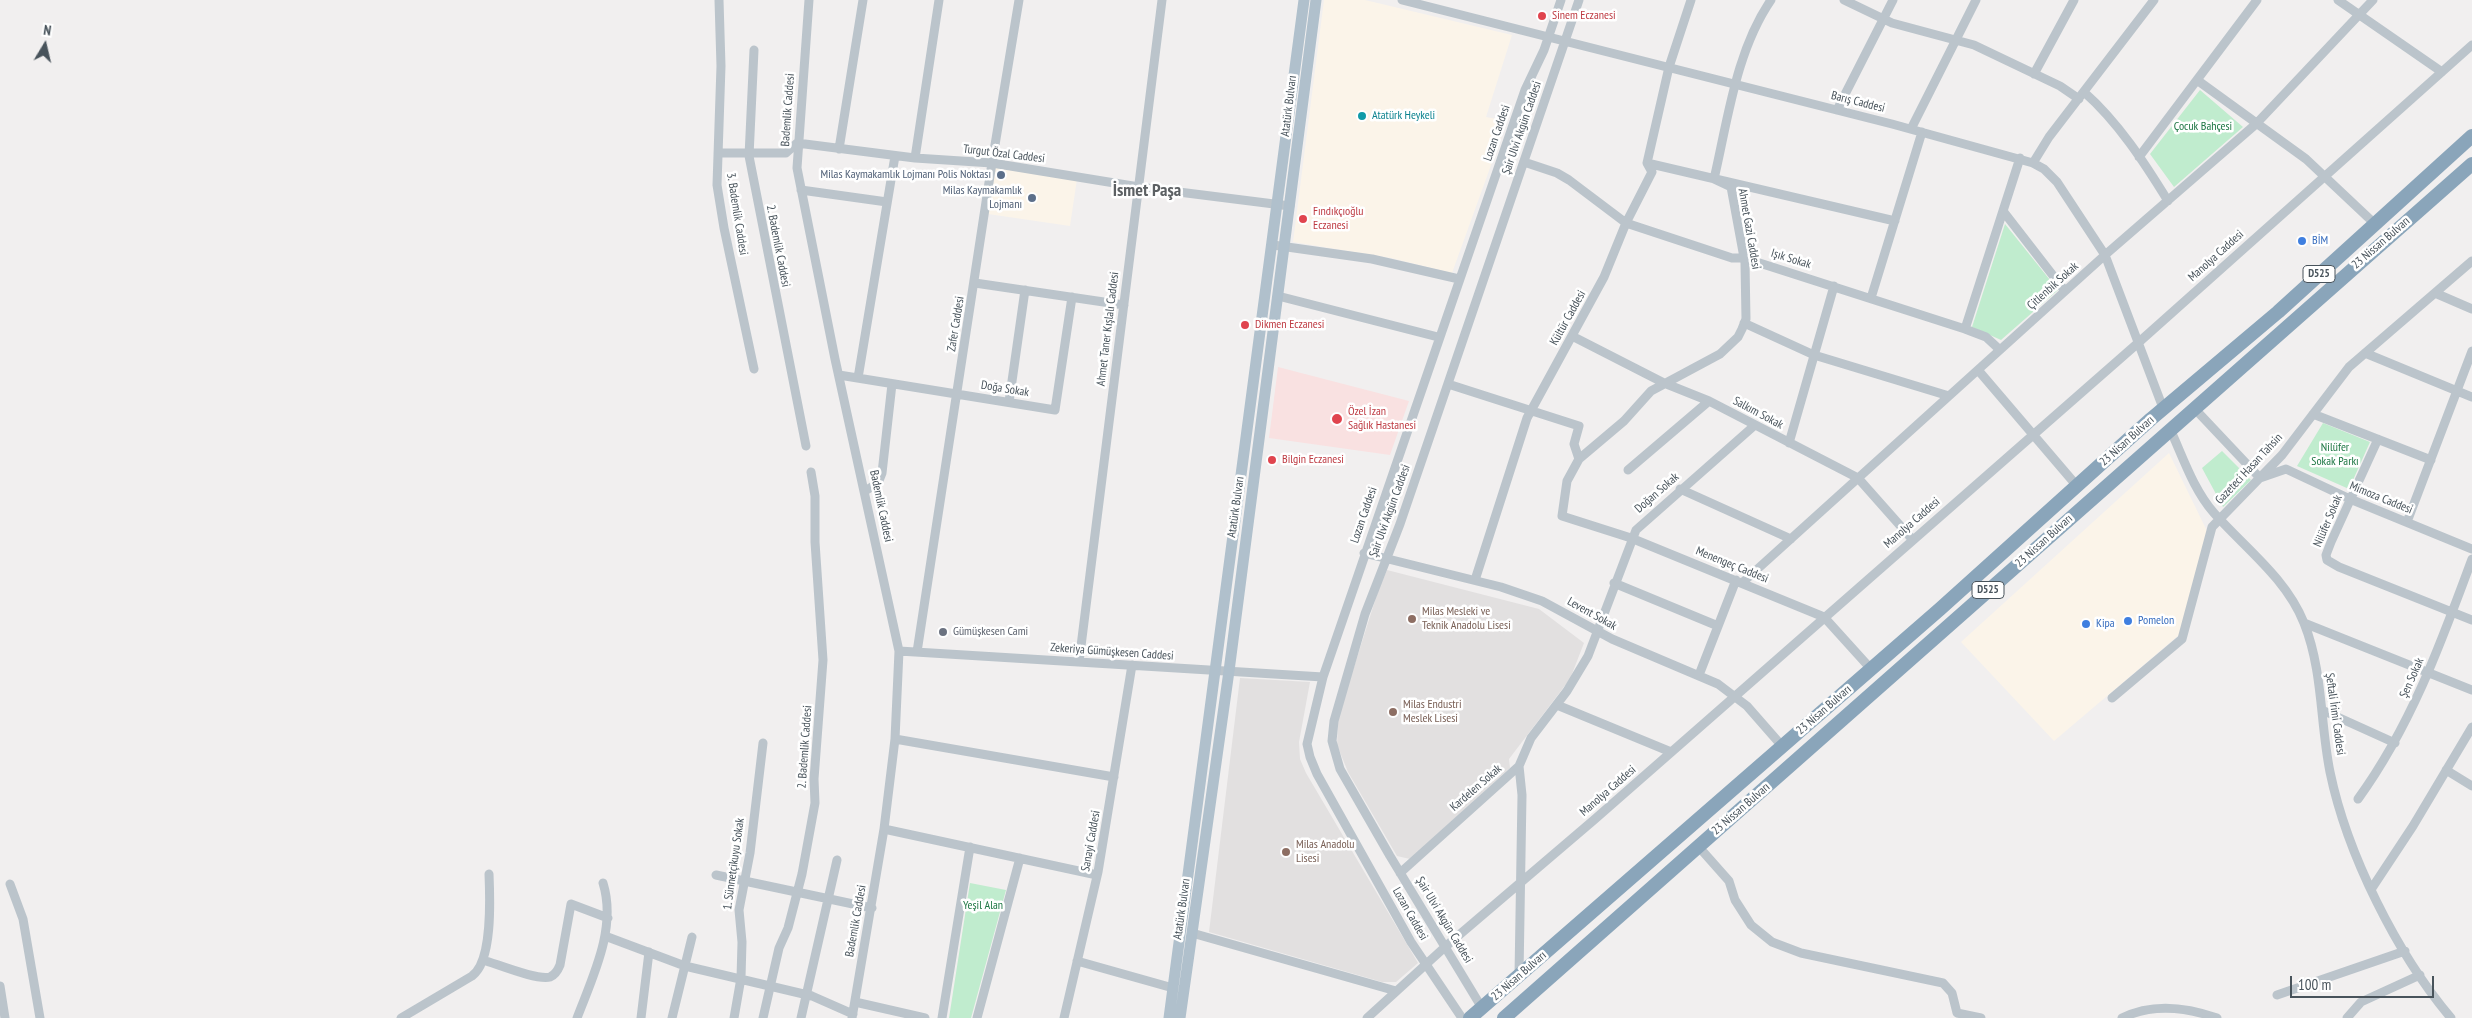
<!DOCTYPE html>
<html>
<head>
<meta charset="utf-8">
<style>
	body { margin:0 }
	#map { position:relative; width:2472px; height:1018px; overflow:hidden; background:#f1efef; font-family:"PT Sans Narrow",sans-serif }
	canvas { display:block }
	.north { position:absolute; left:20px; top:20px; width:50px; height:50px; -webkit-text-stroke:4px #fff; paint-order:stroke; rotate:9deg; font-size:14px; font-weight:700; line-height:20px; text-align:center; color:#48535b }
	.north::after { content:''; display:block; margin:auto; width:18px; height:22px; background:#48535b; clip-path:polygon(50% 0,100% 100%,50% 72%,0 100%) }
	.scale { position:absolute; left:2290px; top:976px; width:144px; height:22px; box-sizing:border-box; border:2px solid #48535b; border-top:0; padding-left:6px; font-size:15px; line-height:18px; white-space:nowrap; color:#48535b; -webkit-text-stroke:4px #fff; paint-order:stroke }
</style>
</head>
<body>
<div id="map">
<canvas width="2472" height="1018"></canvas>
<div class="north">N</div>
<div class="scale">100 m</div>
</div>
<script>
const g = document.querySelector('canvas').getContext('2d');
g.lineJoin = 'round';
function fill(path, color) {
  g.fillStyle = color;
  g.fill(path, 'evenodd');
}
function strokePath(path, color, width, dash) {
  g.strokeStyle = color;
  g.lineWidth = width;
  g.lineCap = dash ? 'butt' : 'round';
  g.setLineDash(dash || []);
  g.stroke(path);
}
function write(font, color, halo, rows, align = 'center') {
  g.font = font + ' "PT Sans Narrow",sans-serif';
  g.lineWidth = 5;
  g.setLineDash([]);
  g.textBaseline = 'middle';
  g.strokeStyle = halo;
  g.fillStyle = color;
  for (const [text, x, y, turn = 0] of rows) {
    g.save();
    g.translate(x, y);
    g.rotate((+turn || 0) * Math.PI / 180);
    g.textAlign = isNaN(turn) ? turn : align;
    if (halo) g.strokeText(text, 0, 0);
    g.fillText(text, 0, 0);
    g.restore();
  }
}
fill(new Path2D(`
	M1324 0H1365L1512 35 1486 117 1507 121 1452 273 1391 258 1293 242Z
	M995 167 1077 179 1070 226 988 214Z
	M2169 453 2207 531 2180 634 2054 741 1961 642Z`), '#fbf4e9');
fill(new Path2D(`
	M1387 570 1539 609 1584 643 1570 679 1509 759 1510 768 1410 859 1397 856 1348 772 1337 745 1338 720 1342 705 1379 588Z
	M1240 678 1310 682 1299 742 1300 759 1306 773 1418 963 1396 982H1382L1209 932Z`), '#e2e0e0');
fill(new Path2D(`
	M1278 367 1409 401 1390 455 1269 438Z`), '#f9e1e1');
fill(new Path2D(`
	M2200 90 2243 127 2174 187 2150 154Z
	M2005 224 2058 290 2001 340 1972 327Z
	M2323 423 2370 442 2349 489 2297 466Z
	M2222 451 2251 480 2223 507 2202 468Z
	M970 883 1006 890 971 1018H949Z`), '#c0ecce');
strokePath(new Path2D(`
	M719 0 721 66 717 185 724 228 754 369
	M809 0 797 168 835 359 899 651 895 739 884 829 852 1018
	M1402 0 1892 124 2033 163 2044 169 2057 182 2105 255 2163 408
	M1771 0C1736 51 1728 119 1714 179L1731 187 1745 263 1746 319 1742 329 1738 337 1720 354 1651 391 1624 421 1579 459 1567 481 1562 516 1631 538 1824 617 1871 669
	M1844 0 1892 23 1974 45 2060 86 2079 99
	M2338 0 2442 72
	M754 50 749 156 806 446
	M2034 74 2074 0
	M2197 80 2306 159 2375 224
	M2084 92C2118 122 2144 162 2168 201
	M1837 110 1893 0
	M1911 129 1976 0
	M839 149 863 0
	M718 153H786L797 143 915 158 992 163 1139 187 1290 206
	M2139 157 2257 0
	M915 158 939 0
	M1524 162 1557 173 1569 180 1626 223 1732 258H1744L1965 329 1986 337 2000 350
	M1647 163 1895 221
	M2033 163 2049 137 2154 0
	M801 190 887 202
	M2003 211 2065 291
	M1273 245 1372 259 1459 279
	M975 283 1124 305
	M2435 293 2472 309
	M1278 296 1438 337
	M1871 298 1922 132
	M1744 323 1814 355 1949 396
	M1965 329 2020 158
	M1572 336 1664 383 1709 401 1858 478 1912 539
	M2365 353 2472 397
	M1978 370 2077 486
	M839 375 1055 410 1072 297
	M858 378 895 156
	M1448 384 1579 426 1574 444 1579 459
	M1009 402 1025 290
	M2194 408 2260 478 2286 469 2350 499 2472 549
	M2313 414 2431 460
	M2170 429C2183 457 2193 489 2214 513 2245 548 2286 578 2304 623 2323 670 2320 723 2330 772 2347 854 2397 954 2451 1018
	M2378 439 2331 542 2326 555 2327 560 2339 567 2472 620
	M1789 443 1834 286
	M1628 470 1709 401
	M1680 489 1791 539
	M865 491 878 483 882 473 892 384
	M2407 522 2472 351
	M1364 553 1501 587 1542 601 1612 639 1718 684 1747 706 1782 746
	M1475 580 1527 418 1604 277 1626 223 1652 172 1647 163 1669 67 1691 0
	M1614 583 1718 626
	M1742 583 2105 255 2256 124 2373 0
	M2304 623 2472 690
	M899 651 1323 677
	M917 652 992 163 1019 0
	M1079 662 1162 0
	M1699 675 1736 580
	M2112 698 2182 639 2212 527 2282 455 2349 367 2472 261
	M1557 705 1671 752
	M2322 710 2395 743
	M895 739 1114 777
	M1519 766 1522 795 1519 975
	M2446 770 2472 786
	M2358 799C2411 726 2441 643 2472 559
	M884 829 1097 875
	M1698 846 1729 881 1735 900 1751 925 1772 942 1801 953 1943 983 1952 993 1957 1013 1981 1018
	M1400 873 1519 766 1531 738 1567 691 1588 656 1636 530 1755 425
	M716 875 872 908
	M10 884 23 919 40 1018
	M2372 888 2413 826 2472 727
	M1192 933 1396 991
	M605 936 685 966 812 996 853 1014
	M483 960C497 964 538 981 550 977 555 975 558 970 560 965L571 904 608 918
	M1077 961 1173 988
	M0 986 5 1018
	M2277 995 2405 951
	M855 1002 925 1018
	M1482 1008 1390 856 1340 769 1332 741 1334 721 1365 614 1400 524 1579 0
	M401 1018 472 976C493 961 490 898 489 874
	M577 1018C593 976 617 928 603 883
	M641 1018 649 952
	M672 1018 692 937
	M734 1018 741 978 742 942 739 910 750 853 763 743
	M763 1018 779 948 788 928 802 874 815 803 814 779 823 660 815 542V496L811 472
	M801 1018 837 860
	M942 1018 970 847
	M977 1018 1020 858
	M1064 1018 1098 872 1132 665
	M1367 1018 1445 947 1595 819 2138 343 2472 45
	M1462 1018 1411 942 1317 774 1310 757 1307 744 1323 677 1525 90 1544 50 1561 0
	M2122 1018C2152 1003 2186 1007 2217 1018
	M2347 1018 2361 1002 2420 975`), '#bbc4cb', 9);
strokePath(new Path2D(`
	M1169 1018 1304 0
	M1180 1018 1229 671 1316 0`), '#b0c0cc', 11);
strokePath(new Path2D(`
	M1470 1018 1940 609 2151 419 2278 312 2472 136
	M1504 1018 2472 164`), '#8aa5ba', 14);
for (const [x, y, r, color] of [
	[1542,16,5,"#e0444e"],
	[1362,116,5,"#0f9aa8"],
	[1001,175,5,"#5c6f8a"],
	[1032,198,5,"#5c6f8a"],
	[1303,219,5,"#e0444e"],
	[2302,241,5,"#3f7fe0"],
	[1245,325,5,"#e0444e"],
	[1337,419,6,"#e0444e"],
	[1272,460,5,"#e0444e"],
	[1412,619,5,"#8d6e63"],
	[2128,621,5,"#3f7fe0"],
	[2086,624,5,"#3f7fe0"],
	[943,632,5,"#6b7280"],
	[1393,712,5,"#8d6e63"],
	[1286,852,5,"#8d6e63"]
]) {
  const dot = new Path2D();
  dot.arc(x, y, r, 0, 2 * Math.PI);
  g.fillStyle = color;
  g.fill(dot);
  strokePath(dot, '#fff', 2);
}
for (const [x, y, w] of [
	[2319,274,32],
	[1988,590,32]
]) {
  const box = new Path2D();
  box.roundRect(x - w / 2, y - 8.5, w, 17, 4);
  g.fillStyle = '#fff';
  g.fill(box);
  strokePath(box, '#48535b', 1);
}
write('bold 11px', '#48535b', null, [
	["D525",2319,274],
	["D525",1988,590]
]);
write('12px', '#be3a42', '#fff', [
	["Sinem Eczanesi",1552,16],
	["Fındıkçıoğlu",1313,212],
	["Eczanesi",1313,226],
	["Dikmen Eczanesi",1255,325],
	["Özel İzan",1348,412],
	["Sağlık Hastanesi",1348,426],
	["Bilgin Eczanesi",1282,460]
], 'left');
write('12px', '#48535b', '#fff', [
	["Barış Caddesi",1858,102,14],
	["Atatürk Bulvarı",1289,106,-83],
	["Bademlik Caddesi",788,110,-86],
	["Şair Ulvi Akgün Caddesi",1522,128,-71],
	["Lozan Caddesi",1497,133,-71],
	["Turgut Özal Caddesi",1004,154,7],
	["3. Bademlik Caddesi",737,214,81],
	["Ahmet Gazi Caddesi",1749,229,80],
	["23 Nissan Bulvarı",2381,243,-41],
	["2. Bademlik Caddesi",778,246,79],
	["Manolya Caddesi",2216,256,-42],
	["Işık Sokak",1791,259,17],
	["Çitlenbik Sokak",2053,286,-42],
	["Kültür Caddesi",1568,318,-61],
	["Zafer Caddesi",956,324,-81],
	["Ahmet Taner Kışlalı Caddesi",1108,329,-83],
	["Doğa Sokak",1005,389,9],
	["Salkım Sokak",1758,413,28],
	["23 Nisan Bulvarı",2127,441,-42],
	["Gazeteci Hasan Tahsin",2249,469,-47],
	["Doğan Sokak",1657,493,-41],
	["Mimoza Caddesi",2381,498,22],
	["Bademlik Caddesi",881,506,78],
	["Atatürk Bulvarı",1236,507,-82],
	["Şair Ulvi Akgün Caddesi",1390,511,-70],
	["Lozan Caddesi",1364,515,-71],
	["Nilüfer Sokak",2328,521,-67],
	["Manolya Caddesi",1912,523,-41],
	["23 Nissan Bulvarı",2044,541,-42],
	["Menengeç Caddesi",1732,565,22],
	["Levent Sokak",1592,614,29],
	["Zekeriya Gümüşkesen Caddesi",1112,652,4],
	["Şen Sokak",2412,678,-66],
	["23 Nisan Bulvarı",1824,710,-41],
	["Şeftali İrimi Caddesi",2335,714,82],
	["2. Bademlik Caddesi",805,747,-86],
	["Kardelen Sokak",1476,788,-41],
	["Manolya Caddesi",1608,791,-41],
	["23 Nissan Bulvarı",1741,809,-41],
	["Sanayi Caddesi",1091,841,-80],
	["1. Sünnetçikuyu Sokak",734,864,-82],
	["Atatürk Bulvarı",1182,909,-82],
	["Lozan Caddesi",1410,914,60],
	["Şair Ulvi Akgün Caddesi",1444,920,59],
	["Bademlik Caddesi",856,921,-80],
	["23 Nisan Bulvarı",1519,976,-41]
]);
write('12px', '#0d838f', '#fff', [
	["Atatürk Heykeli",1372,116]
], 'left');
write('12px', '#1e7744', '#fff', [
	["Çocuk Bahçesi",2203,127],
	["Nilüfer",2335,448],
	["Sokak Parkı",2335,462],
	["Yeşil Alan",983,906]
]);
write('12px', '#4e5e75', '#fff', [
	["Milas Kaymakamlık Lojmanı Polis Noktası",991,175],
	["Milas Kaymakamlık",1022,191],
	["Lojmanı",1022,205]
], 'right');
write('12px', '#366cbe', '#fff', [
	["BİM",2312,241],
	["Pomelon",2138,621],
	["Kipa",2096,624]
], 'left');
write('12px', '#785e54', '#fff', [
	["Milas Mesleki ve",1422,612],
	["Teknik Anadolu Lisesi",1422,626],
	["Milas Endustri",1403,705],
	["Meslek Lisesi",1403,719],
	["Milas Anadolu",1296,845],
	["Lisesi",1296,859]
], 'left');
write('12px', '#5b616d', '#fff', [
	["Gümüşkesen Cami",953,632]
], 'left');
write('bold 18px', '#5c6063', '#fff', [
	["İsmet Paşa",1147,191]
]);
</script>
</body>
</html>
